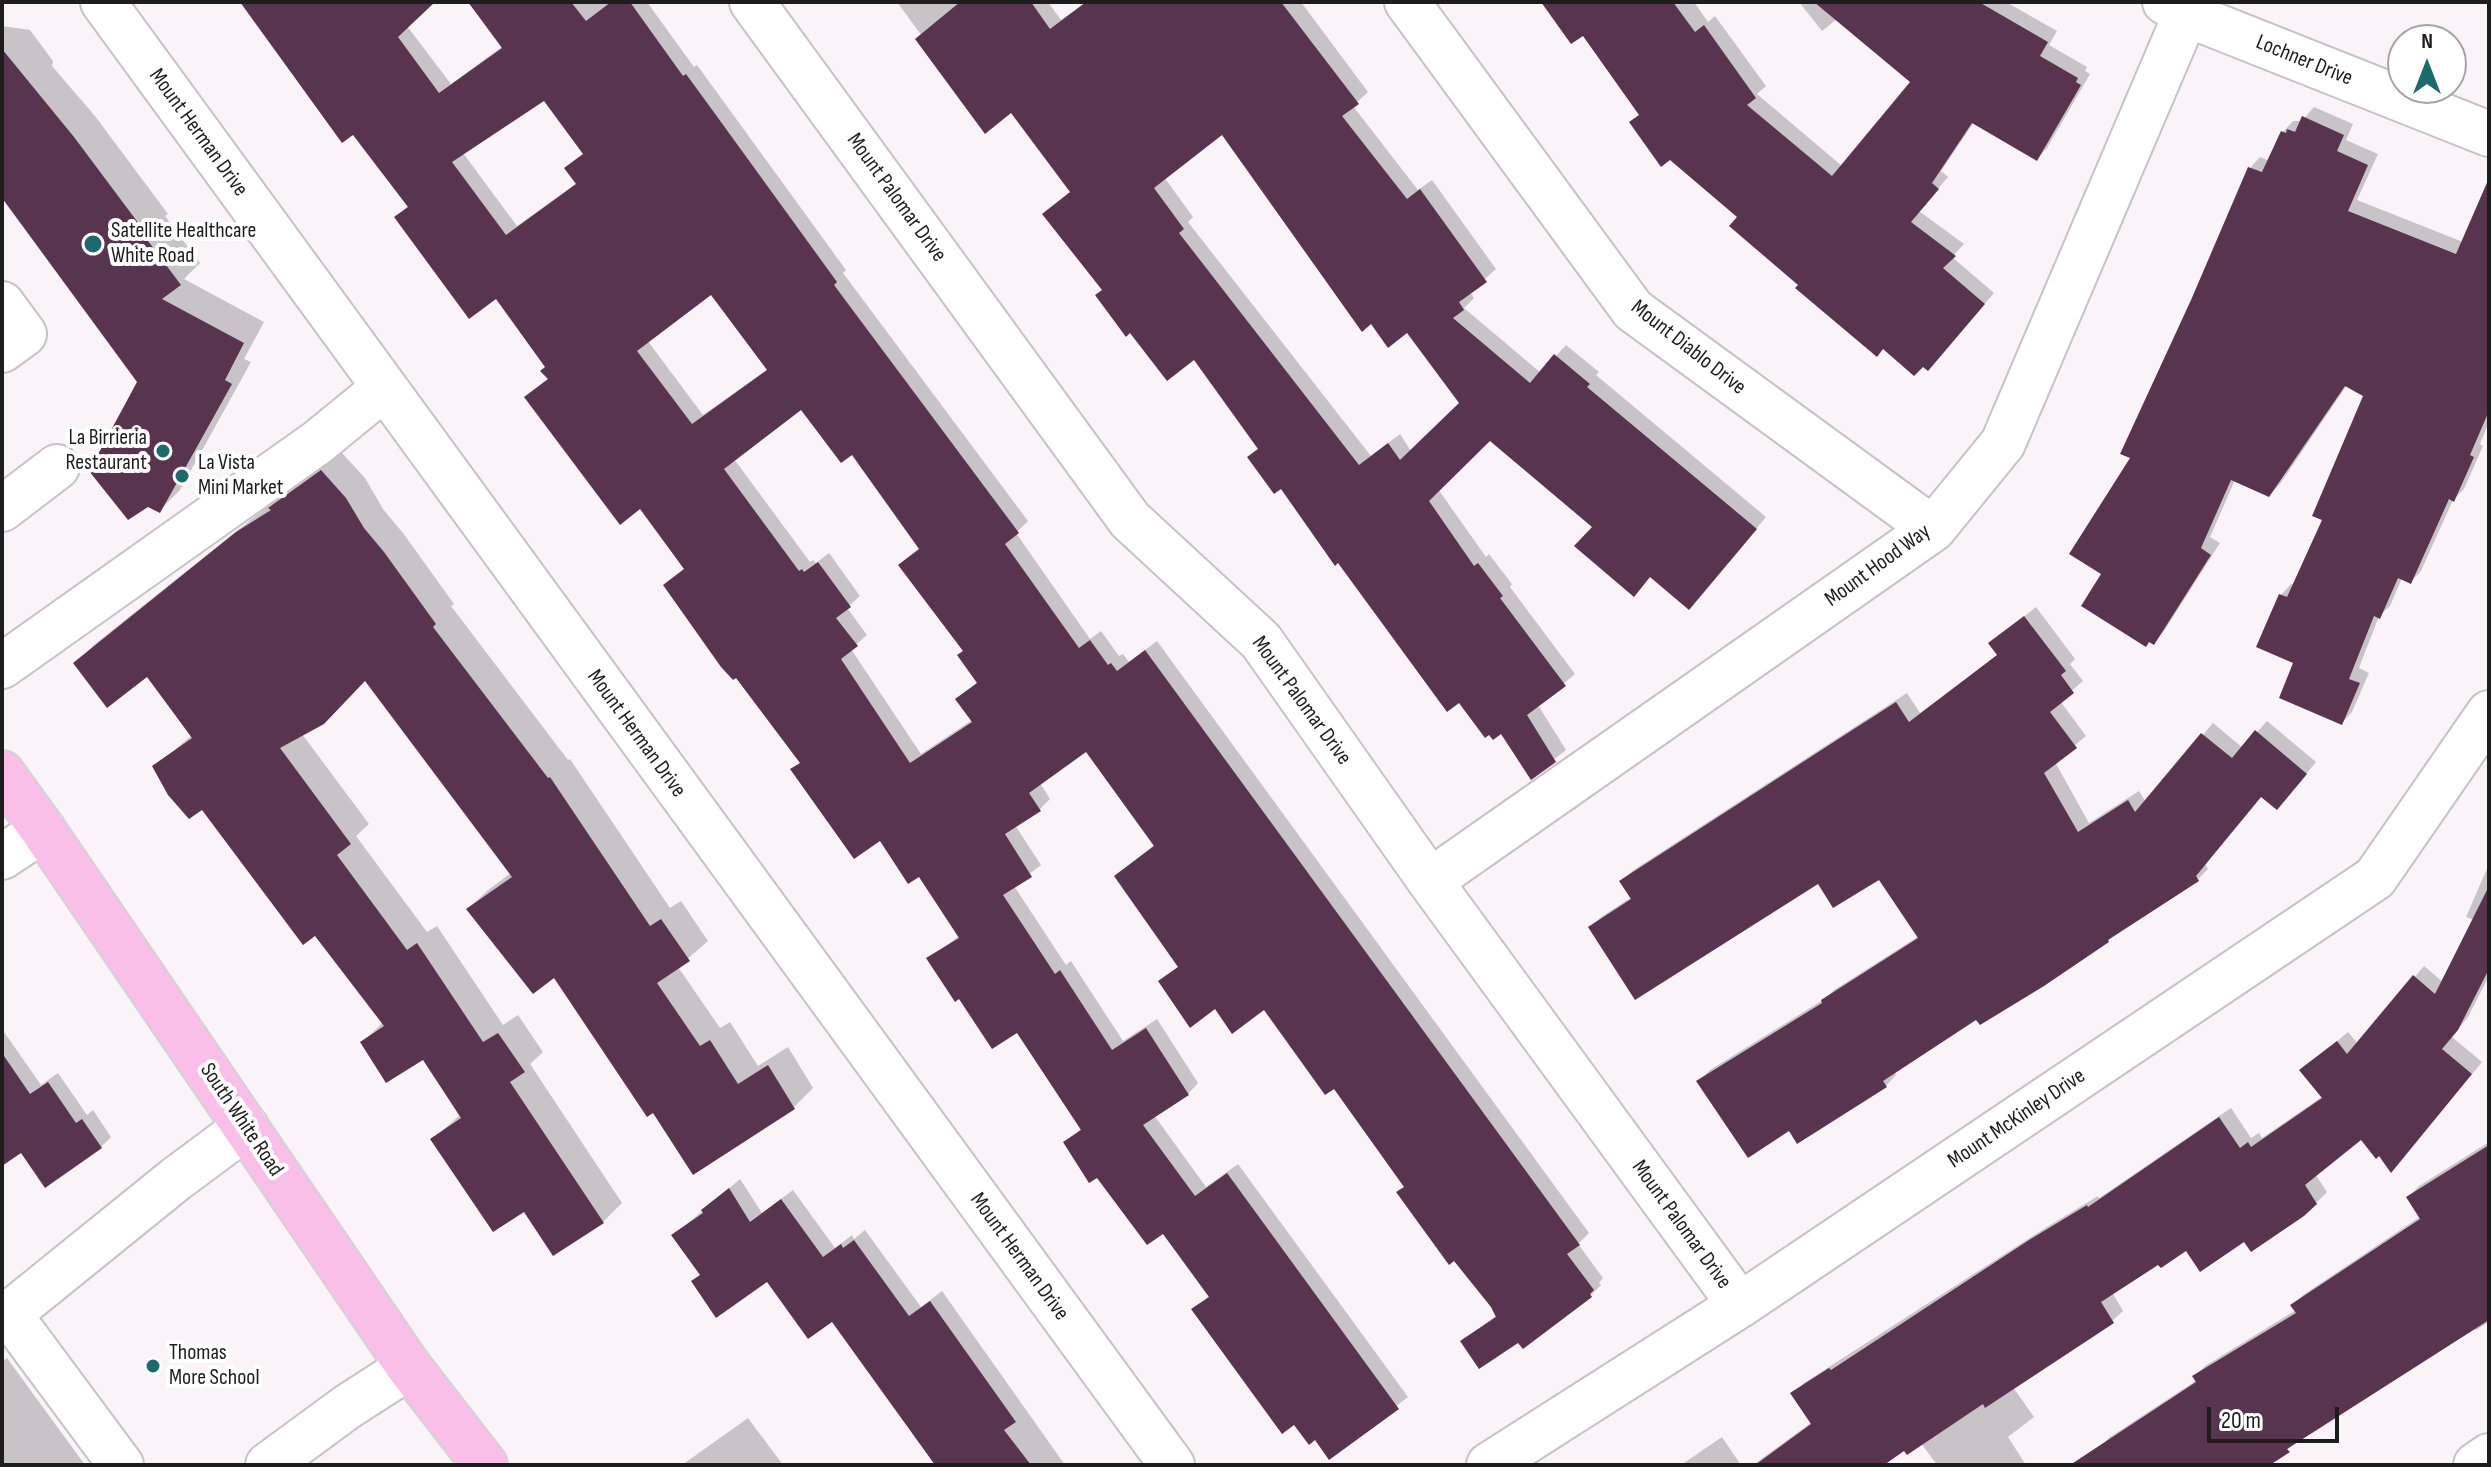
<!DOCTYPE html>
<html>
<head>
<meta charset="utf-8">
<style>
	body { margin:0 }
	#map { position:relative; width:2491px; height:1467px; overflow:hidden; background:#faf4f8; font-family:"Sofia Sans Condensed",sans-serif }
	canvas { display:block }
	.frame { position:absolute; inset:0; border:4px solid #1e1d1e; pointer-events:none }
	.north { position:absolute; left:2387px; top:24px; width:80px; height:80px; box-sizing:border-box; background:#fff; border:2px solid #a5a5a5; border-radius:50%; rotate:0deg; font-size:22px; font-weight:700; line-height:32px; text-align:center; color:#1e1d1e }
	.north::after { content:''; display:block; margin:auto; width:28px; height:36px; background:#1d696e; clip-path:polygon(50% 0,100% 100%,50% 72%,0 100%) }
	.scale { position:absolute; left:2207px; top:1407px; width:132px; height:36px; box-sizing:border-box; border:4px solid #1e1d1e; border-top:0; padding-left:10px; font-size:24px; line-height:28px; white-space:nowrap; color:#1e1d1e; -webkit-text-stroke:6px #fff; paint-order:stroke }
</style>
</head>
<body>
<div id="map">
<canvas width="2491" height="1467"></canvas>
<div class="frame"></div>
<div class="north">N</div>
<div class="scale">20 m</div>
</div>
<script>
const g = document.querySelector('canvas').getContext('2d');
g.lineJoin = 'round';
function fill(path, color) {
  g.fillStyle = color;
  g.fill(path, 'evenodd');
}
function strokePath(path, color, width, dash) {
  g.strokeStyle = color;
  g.lineWidth = width;
  g.lineCap = dash ? 'butt' : 'round';
  g.setLineDash(dash || []);
  g.stroke(path);
}
function write(font, color, halo, rows, align = 'center') {
  g.font = font + ' "Sofia Sans Condensed",sans-serif';
  g.lineWidth = 8;
  g.setLineDash([]);
  g.textBaseline = 'middle';
  g.strokeStyle = halo;
  g.fillStyle = color;
  for (const [text, x, y, turn = 0] of rows) {
    g.save();
    g.translate(x, y);
    g.rotate((+turn || 0) * Math.PI / 180);
    g.textAlign = isNaN(turn) ? turn : align;
    if (halo) g.strokeText(text, 0, 0);
    g.fillText(text, 0, 0);
    g.restore();
  }
}
fill(new Path2D(`
	M242 2H429L407 26 451 84 503 46 472 2H647L694 67 697 65 846 270 843 273 1028 521 1016 533 1090 639 1101 631 1119 656 1123 654 1129 662 1157 641 1589 1233 1578 1244 1603 1278 1599 1283 1601 1285 1591 1295 1518 1340 1462 1341 1497 1315 1334 1086 1264 1008 1215 1007 1160 982 1180 965 1116 876 1155 844 1086 749 1040 783 1050 799 1040 809 1015 825 1041 865 1014 886 1066 965 1071 961 1123 1041 1157 1019 1198 1083 1188 1094 1154 1115 1206 1187 1238 1164 1408 1397 1330 1457 1315 1438 1194 1310 1210 1295 1163 1231 1097 1175 1066 1142 1082 1128 1017 1030 959 997 929 959 960 935 920 874 881 839 793 770 801 762 665 585 685 568 641 506 527 397 549 378 547 367 496 296 397 217 409 205 354 132ZM545 98 585 152 567 168 577 183 517 226 463 153ZM711 292 768 369 703 415 647 340ZM802 407 852 453 921 548 901 565 964 650 978 682 958 700 972 720 921 754 851 649 867 635 847 608 860 596 829 553 816 563 813 560 810 562 734 459Z
	M897 2H1048L1061 20 1074 11 1077 14 1093 2H1301L1368 92 1353 106 1418 190 1432 180 1496 269 1470 292 1474 298 1464 308 1541 373 1566 345 1599 372 1596 375 1766 517 1699 597 1595 526 1490 438 1438 489 1486 557 1489 554 1512 584 1510 587 1575 674 1538 705 1566 750 1531 777 1501 732 1281 486 1249 458 1259 448 1194 357 1104 289 1045 214 1072 191 1012 111 922 36ZM1223 132 1371 321 1408 330 1461 403 1411 451 1400 434 1371 456 1188 222 1193 217 1164 177Z
	M1542 2H1694L1708 22 1715 16 1766 86 1757 94 1842 166 1913 82 1837 19 1822 31 1799 2H2006L2057 31 2049 45 2087 67 2085 71 2090 74 2047 148 2037 158 1974 122 1941 171 1948 177 1919 211 1964 244 1952 257 1994 293 1938 358 1883 347 1801 285 1740 217 1632 122 1641 113 1583 34Z
	M2 26 30 30 53 61 52 66 95 116 168 214 165 216 200 263 184 279 264 322 244 359 251 362 180 490 159 511 139 382 2 195Z
	M2314 107 2353 124 2346 140 2378 154 2357 200 2463 242 2489 206V422L2480 444 2483 446 2464 489 2453 500 2421 571 2410 582 2402 578 2390 606 2379 616 2359 668 2369 673 2352 712 2342 723 2296 662 2259 646 2281 595 2291 584 2295 585 2325 519 2366 396 2347 385 2280 484 2269 495 2235 480 2210 537 2220 543 2164 631 2154 642 2103 574 2133 457 2193 301 2250 168 2260 157 2270 161 2283 132 2293 121H2302Z
	M341 452 365 478 383 509 403 533 454 604 451 606 568 760 570 759 670 908 681 901 708 941 678 967 720 1028 730 1022 758 1066 788 1047 813 1088 794 1107 693 1172 654 1110 554 975 468 909 488 890 511 873 365 678 302 734 369 824 356 836 427 932 437 926 503 1025 518 1015 543 1052 530 1064 622 1203 603 1222 554 1254 525 1210 433 1139 461 1114 424 1057 362 1043 383 1022 316 933 203 807 155 767 192 735 148 674 76 663 95 644 258 514Z
	M2036 607 2075 659 2070 664 2083 681 2060 701 2086 736 2055 762 2089 823 2139 791 2146 802 2213 723 2243 748 2267 721 2316 762 2287 797 2262 796 2205 864 2208 869 2197 880 2118 931 2108 941 1977 1017 1894 1071 1896 1075 1886 1086 1789 1129 1699 1081 1710 1070 1826 998 1834 990 1919 936 1879 877 1819 881 1590 927 1601 917 1632 897 1622 881 1632 871 1907 693 1920 713 1999 654 1991 643Z
	M2489 864V976L2468 1017 2452 1037 2482 1062 2401 1160 2380 1153 2362 1137 2315 1174 2327 1192 2316 1203 2245 1239 2187 1249 2159 1262 2112 1292 2123 1311 2112 1321 2013 1387 2034 1417 2008 1437 2026 1465H1937L1921 1443 1905 1449 1880 1465H1753L1812 1422 1793 1394 1804 1383 2042 1230 2098 1196 2099 1198 2231 1108 2251 1138 2259 1133 2262 1138 2323 1096 2302 1070 2348 1032 2358 1044 2424 966 2443 982 2474 920 2466 917Z
	M2 1029 41 1085 58 1073 87 1115 93 1110 111 1137 101 1147 21 1151 2 1164Z
	M2489 1142V1322L2476 1330 2474 1327 2299 1440 2267 1465H2102L2100 1447 2110 1437 2197 1380 2195 1377 2205 1366 2296 1310 2293 1305 2303 1295 2421 1216 2408 1197 2419 1186Z
	M740 1179 762 1213 793 1190 835 1248 852 1235 854 1239 865 1230 921 1307 942 1291 1065 1465H937L832 1319 768 1279 701 1274 674 1235Z
	M7 1358 85 1465H2V1362Z
	M748 1418 783 1465H682Z
	M1722 1437 1741 1465H1681Z`), '#0003');
fill(new Path2D(`
	M240 2H435L398 37 439 93 502 48 468 2H571L586 21 611 2H630L683 76 686 74 713 111 837 282 834 285 1019 533 1005 544 1079 648 1090 640 1108 665 1111 663 1117 671 1145 650 1580 1245 1567 1254 1594 1290 1590 1294 1592 1297 1523 1349 1518 1343 1479 1369 1460 1341 1496 1317 1491 1307 1454 1261 1449 1265 1396 1192 1404 1187 1334 1089 1325 1095 1264 1010 1232 1034 1215 1009 1190 1028 1158 981 1178 967 1114 876 1154 846 1086 752 1029 793 1041 811 1005 834 1032 877 1003 895 1055 974 1060 970 1112 1050 1146 1028 1189 1095 1143 1125 1195 1196 1227 1173 1399 1409 1329 1460 1315 1440 1309 1445 1294 1425 1282 1434 1191 1309 1209 1297 1163 1234 1147 1245 1097 1178 1089 1183 1063 1142 1081 1130 1017 1033 992 1049 959 999 955 1002 926 958 959 938 919 877 908 884 880 841 854 859 790 769 800 763 736 678 733 680 721 667 663 585 684 569 640 509 620 525 524 397 548 379 540 371 545 367 496 299 469 319 394 217 408 207 353 135 342 143ZM544 101 583 154 564 168 576 184 506 235 452 162ZM711 295 767 370 692 424 637 351ZM801 410 841 463 852 455 919 549 898 565 963 651 957 655 977 683 955 699 972 722 910 763 841 659 858 646 836 618 851 607 818 562 804 572 802 569 799 571 724 469Z
	M960 2H1031L1050 29 1086 2H1281L1359 104 1342 116 1407 199 1420 189 1487 282 1459 302 1464 310 1453 318 1530 383 1554 354 1590 384 1587 387 1757 529 1689 610 1650 577 1634 597 1574 546 1592 527 1490 441 1429 501 1474 566 1478 563 1503 596 1500 598 1566 686 1527 715 1556 762 1531 780 1501 734 1493 740 1489 735 1485 738 1459 703 1447 712 1338 563 1335 566 1281 489 1274 494 1247 457 1258 449 1194 360 1167 381 1130 333 1126 337 1095 295 1102 290 1042 214 1070 192 1011 113 985 134 915 39ZM1222 135 1362 332 1371 324 1388 348 1407 333 1459 403 1400 460 1388 443 1359 465 1179 233 1184 229 1154 188Z
	M1541 2H1673L1695 32 1704 25 1756 98 1747 105 1832 176 1910 82 1814 2H1979L2048 42 2040 56 2078 78 2076 82 2081 85 2037 161 1972 123 1932 183 1939 189 1911 222 1956 256 1943 268 1985 304 1928 371 1923 367 1914 376 1883 349 1877 357 1795 288 1798 285 1729 226 1737 217 1670 160 1661 167 1629 122 1639 115 1583 36 1571 44Z
	M2 49 74 137 148 236 145 237 181 285 162 299 244 343 225 380 232 384 160 513 148 507 128 520 89 471 137 382 2 198Z
	M2302 116 2344 135 2337 151 2368 165 2348 211 2456 254 2489 178V411L2470 455 2474 457 2454 502 2449 499 2411 584 2398 578 2380 619 2374 616 2349 679 2360 683 2342 725 2279 698 2293 663 2256 647 2279 594 2287 597 2322 520 2312 516 2363 396 2345 386 2269 497 2231 480 2201 548 2211 555 2154 645 2149 642 2146 647 2081 606 2101 574 2069 554 2130 458 2120 454 2191 300 2248 167 2262 172 2281 131 2286 133 2287 129 2295 132Z
	M321 470 346 498 364 528 384 552 436 624 433 627 548 778 550 777 650 926 661 919 690 961 657 983 700 1046 710 1040 738 1084 768 1065 795 1109 693 1175 653 1113 647 1117 554 978 533 994 466 909 512 877 365 681 324 724 280 748 351 844 337 855 407 950 417 943 483 1042 498 1033 525 1072 510 1082 604 1223 553 1256 524 1212 493 1232 430 1139 461 1118 423 1060 386 1083 360 1042 384 1026 315 936 303 945 202 810 189 819 168 795 152 766 192 738 147 677 107 708 73 663 236 532 271 510 268 508Z
	M2024 616 2066 671 2061 675 2074 693 2050 712 2077 748 2044 773 2078 832 2128 800 2135 812 2201 733 2232 758 2255 730 2307 774 2277 810 2261 797 2196 876 2199 881 2108 940 2109 942 2044 986 1980 1025 1976 1020 1883 1081 1887 1087 1797 1144 1789 1131 1748 1158 1696 1081 1822 1003 1821 1000 1918 938 1879 880 1833 908 1818 884 1635 1000 1588 927 1631 899 1619 881 1843 736 1896 702 1909 722 1997 655 1988 643Z
	M2489 886V969L2458 1030 2442 1049 2472 1074 2391 1173 2379 1156 2376 1159 2361 1140 2305 1185 2317 1204 2304 1216 2251 1252 2244 1242 2200 1272 2186 1251 2161 1268 2158 1265 2101 1302 2114 1323 1985 1408 1983 1404 1907 1455 1904 1451 1884 1465H1755L1811 1424 1790 1393 1829 1368 1831 1370 2029 1240 2087 1205 2088 1207 2219 1117 2240 1148 2248 1142 2251 1147 2322 1098 2299 1070 2337 1041 2347 1054 2413 975 2435 994Z
	M2 1053 30 1094 48 1082 76 1123 82 1119 102 1148 45 1188 21 1153 2 1166Z
	M2489 1145V1320L2287 1449 2290 1452 2270 1465H2070L2196 1382 2192 1376 2296 1313 2290 1305 2420 1219 2406 1197Z
	M729 1188 750 1222 781 1199 823 1257 841 1244 843 1248 854 1240 909 1316 930 1301 1016 1422 1004 1430 1031 1465H935L832 1322 808 1339 767 1282 716 1318 691 1281 700 1275 671 1235 703 1213 701 1210Z`), '#59344f');
const minor = new Path2D(`
	M103 2 1172 1465
	M752 2 1130 520 1261 641 1430 881 1740 1305
	M1407 2 1633 310 1933 529
	M2165 2 2186 14 2489 134
	M2 304 24 334 2 350
	M2 509 57 467
	M2 666 318 442 384 388
	M2 857 43 830
	M1430 881 1933 529 2003 443 2186 14
	M2 1314H9L176 1179 246 1127
	M9 1314 121 1465
	M268 1465 347 1407 409 1367
	M1489 1465 1740 1305 2375 878 2489 713
	M2476 1465 2489 1456`);
const major = new Path2D(`
	M2 773 43 830 409 1367 485 1465`);
strokePath(minor, '#c7c2c6', 48);
strokePath(major, '#d2d2d2', 48);
strokePath(minor, '#fff', 44);
strokePath(major, '#fabfe9', 44);
for (const [x, y, r, color] of [
	[93,244,10,"#1d696e"],
	[163,451,8,"#1d696e"],
	[182,476,8,"#1d696e"],
	[153,1366,8,"#1d696e"]
]) {
  const dot = new Path2D();
  dot.arc(x, y, r, 0, 2 * Math.PI);
  g.fillStyle = color;
  g.fill(dot);
  strokePath(dot, '#fff', 3);
}
write('22px', '#1e1d1e', '#fff', [
	["Lochner Drive",2304,61,22],
	["Mount Herman Drive",198,133,54],
	["Mount Palomar Drive",896,198,54],
	["Mount Diablo Drive",1688,348,38],
	["Mount Hood Way",1878,566,-36],
	["Mount Palomar Drive",1301,701,54],
	["Mount Herman Drive",636,734,54],
	["Mount McKinley Drive",2017,1119,-34],
	["South White Road",241,1120,56],
	["Mount Palomar Drive",1681,1225,54],
	["Mount Herman Drive",1019,1257,54]
]);
write('22px', '#1e1d1e', '#fff', [
	["Satellite Healthcare",111,231],
	["White Road",111,256],
	["La Birrieria",147,438,"right"],
	["Restaurant",147,463,"right"],
	["La Vista",198,463],
	["Mini Market",198,488],
	["Thomas",169,1353],
	["More School",169,1378]
], 'left');
</script>
</body>
</html>
